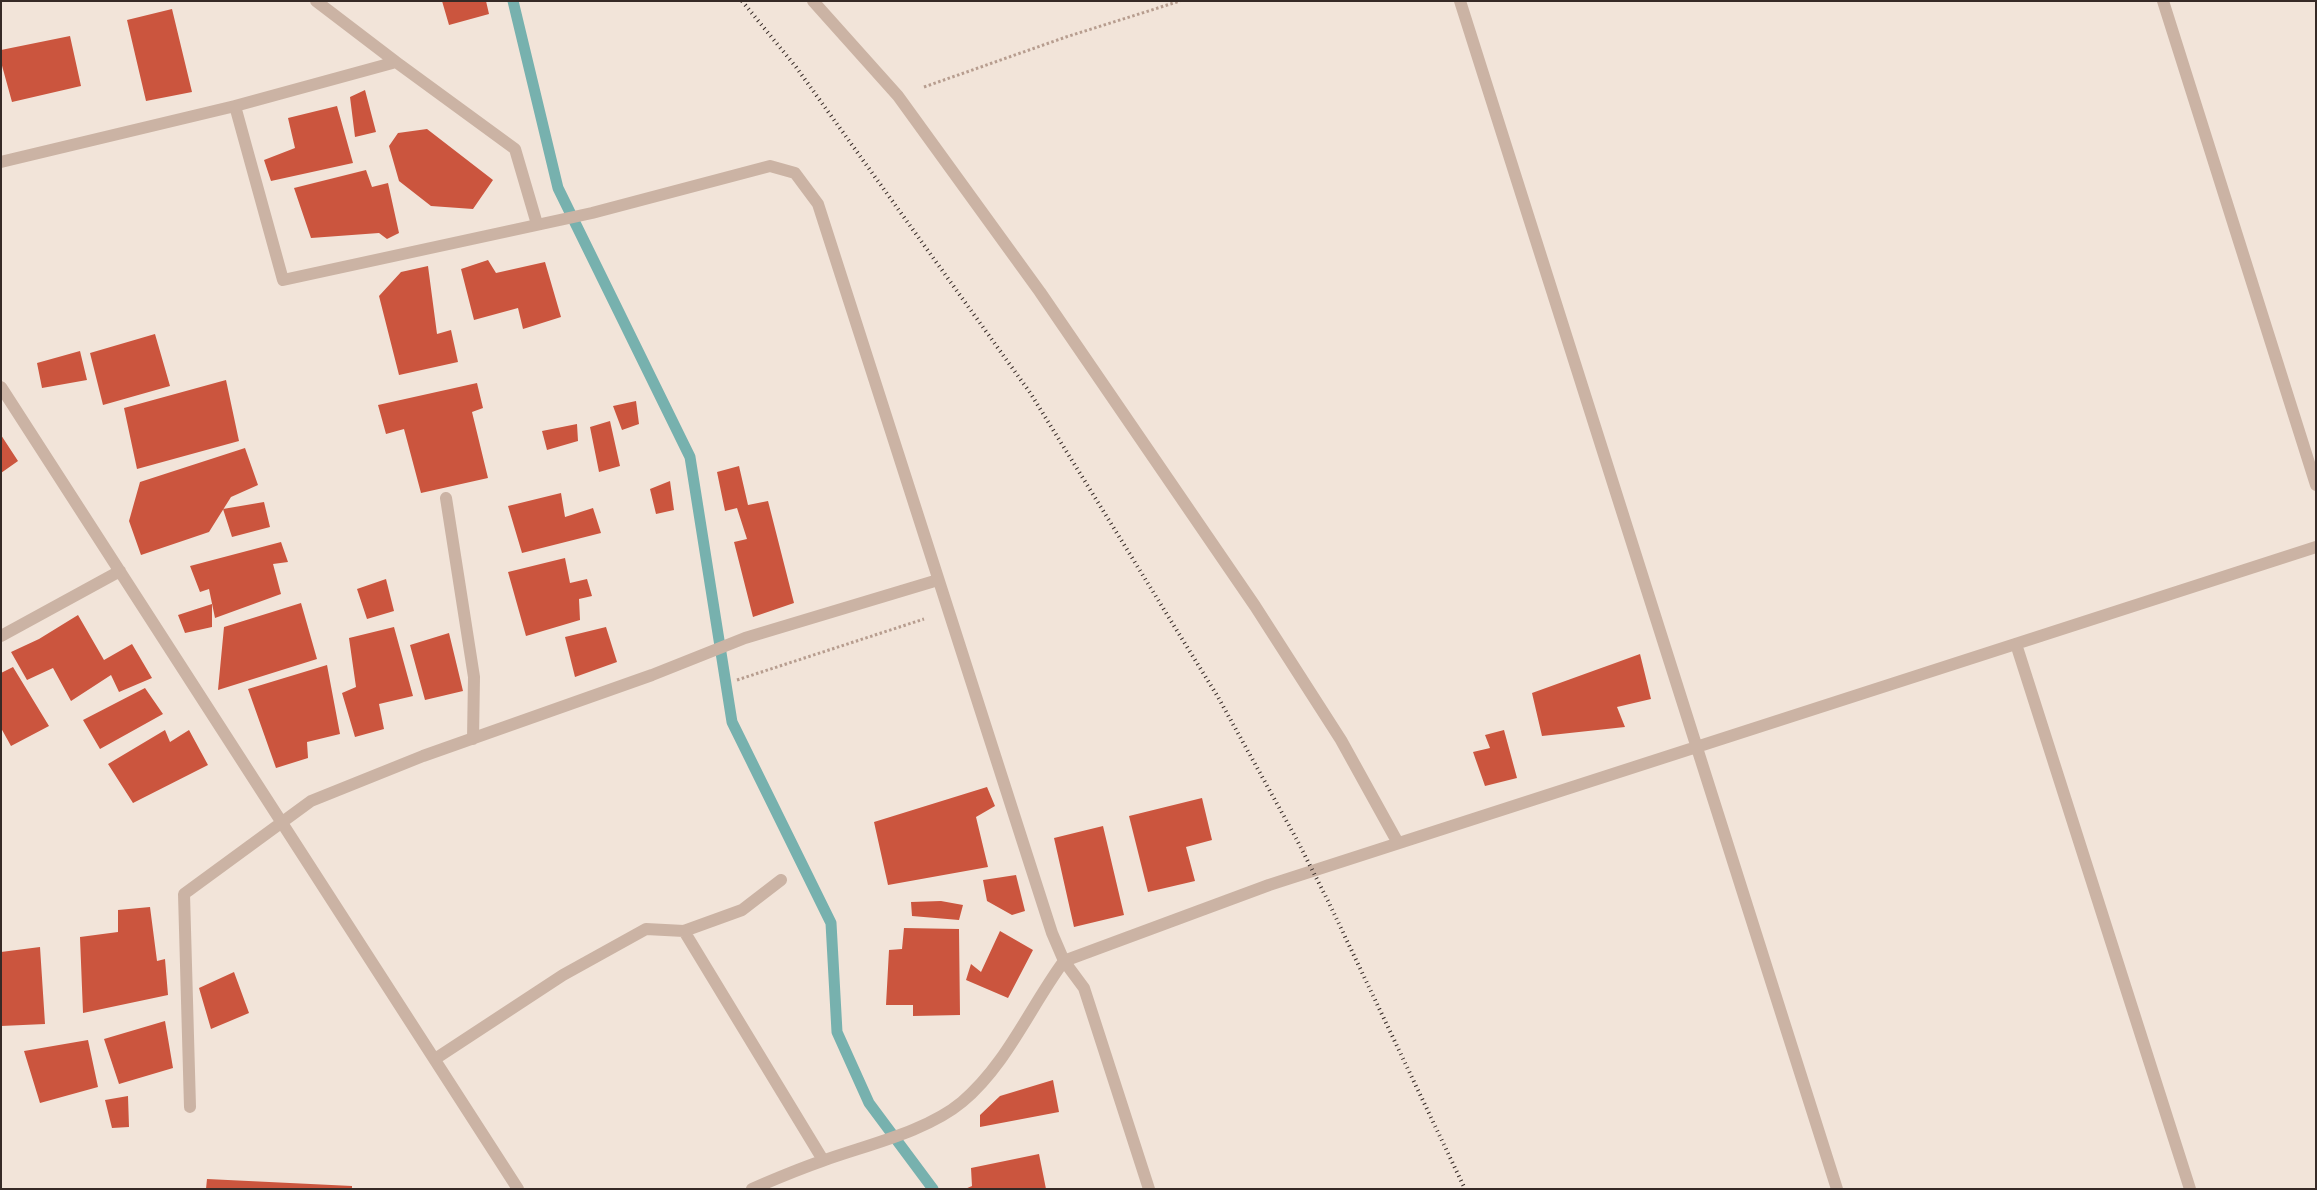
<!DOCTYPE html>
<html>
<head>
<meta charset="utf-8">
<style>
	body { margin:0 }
	#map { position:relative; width:2317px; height:1190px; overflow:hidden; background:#f2e4d9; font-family:"Varela Round",sans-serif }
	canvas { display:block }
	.frame { position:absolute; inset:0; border:2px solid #362a26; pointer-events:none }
</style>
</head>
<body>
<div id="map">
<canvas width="2317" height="1190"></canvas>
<div class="frame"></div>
</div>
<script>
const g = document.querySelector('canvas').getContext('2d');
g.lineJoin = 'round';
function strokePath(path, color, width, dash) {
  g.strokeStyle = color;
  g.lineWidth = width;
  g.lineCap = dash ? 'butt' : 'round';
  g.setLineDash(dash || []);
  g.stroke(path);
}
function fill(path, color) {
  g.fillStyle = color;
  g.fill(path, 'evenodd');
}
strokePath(new Path2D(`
	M513 1 558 188 690 457 732 722 831 923 837 1032 869 1103 933 1189`), '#77b1ae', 11);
fill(new Path2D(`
	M442 1H486L489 14 449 25Z
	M172 9 192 92 146 101 127 20Z
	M70 36 81 86 12 102 1 62V50Z
	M365 90 376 132 355 137 350 97Z
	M337 106 353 163 271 181 264 160 295 148 288 118Z
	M427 129 493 180 473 209 431 206 399 181 389 146 398 133Z
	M366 170 372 187 388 183 399 233 387 239 379 233 311 238 294 188Z
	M488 260 496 273 545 262 561 317 523 329 518 308 474 320 461 269Z
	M428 266 437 334 451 330 458 362 399 375 379 296 401 272Z
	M155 334 170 386 103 405 90 353Z
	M80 351 87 380 42 388 37 363Z
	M226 380 239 441 137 469 124 408Z
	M477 383 483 408 472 412 488 478 421 493 404 429 386 434 378 405Z
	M636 401 639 424 622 430 613 406Z
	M610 421 620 466 599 472 590 427Z
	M577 424 578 441 547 450 542 431Z
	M1 435 18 461 1 473Z
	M245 448 258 485 231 497 209 532 141 555 129 521 140 482Z
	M739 466 748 505 768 501 794 603 753 617 734 542 747 539 737 508 725 511 717 472Z
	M670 481 674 510 656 514 650 489Z
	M561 493 565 517 593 508 601 533 522 553 508 506Z
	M264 502 270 527 232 537 223 509Z
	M281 542 288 562 273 564 281 594 215 618 209 589 200 592 190 566Z
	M565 558 570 583 587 579 592 596 579 599 580 620 526 636 508 572Z
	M386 579 394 611 367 619 357 589Z
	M301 603 317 659 218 690 224 627Z
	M212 604V627L185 633 178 615Z
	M78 615 104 660 132 644 152 678 119 692 111 675 71 701 53 668 27 680 11 652 39 639Z
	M394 627 413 696 379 704 384 729 355 737 342 693 356 687 349 638Z
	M606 627 617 662 575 677 565 637Z
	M449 633 463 691 425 700 410 645Z
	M1640 654 1651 699 1617 707 1625 727 1542 736 1532 693Z
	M327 665 340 734 307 742 308 758 276 768 248 689Z
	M13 667 49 726 11 746 1 728V673Z
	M145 688 163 714 100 749 83 720Z
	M165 730 170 742 189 730 208 765 133 803 108 764Z
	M1504 730 1517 778 1485 786 1473 752 1490 748 1485 735Z
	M987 787 995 806 976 817 988 867 888 885 874 822Z
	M1202 798 1212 840 1186 847 1195 881 1148 892 1129 816Z
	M1103 826 1124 915 1074 927 1054 838Z
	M1016 875 1025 911 1012 915 987 901 983 880Z
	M941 901 963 905 959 920 912 916 911 902Z
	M150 907 157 961 165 959 168 995 83 1013 80 937 118 932V910Z
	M904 928 959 929 960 1015 913 1016V1005H886L889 950 902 949Z
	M1000 931 1033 950 1008 998 966 980 971 964 981 972Z
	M40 947 45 1024 1 1026V952Z
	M234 972 249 1013 211 1029 199 988Z
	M165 1021 173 1068 119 1084 104 1039Z
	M88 1040 98 1087 40 1103 24 1051Z
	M1053 1080 1059 1112 980 1127V1115L1000 1096Z
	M128 1096 129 1127 112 1128 105 1100Z
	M1039 1154 1046 1189H965L972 1186 971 1168Z
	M207 1179 352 1186V1189H206Z`), '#cb553e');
strokePath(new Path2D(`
	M924 87 1066 37 1180 1
	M737 680 924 619`), '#b79d8f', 3, [2.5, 2.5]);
strokePath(new Path2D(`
	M316 1 396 62
	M813 1 898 96 1040 292 1255 606 1341 740 1398 843
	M1460 1 1837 1189
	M2163 1 2316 485
	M235 106 396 62 515 149 537 224
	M1 162 235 106 283 280 592 213 770 166 795 173 818 204 1052 933 1064 961 1084 988 1149 1189
	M1 387 518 1189
	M446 498 474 677 473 739
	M1 636 120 571
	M2016 644 2190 1189
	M684 931 823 1160
	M435 1059 563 975 646 929 684 931 742 910 781 880
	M190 1107 184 894 311 801 423 756 652 675 745 638 938 580
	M752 1189C775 1179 799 1169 822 1161 866 1145 926 1132 962 1102 1007 1064 1030 1007 1064 961L1269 885 2316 547`), '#cbb3a4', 12);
strokePath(new Path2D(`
	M742 1 796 67 1031 394 1218 697 1297 840 1329 903 1465 1189`), '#362a26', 4, [1, 4]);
</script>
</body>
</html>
